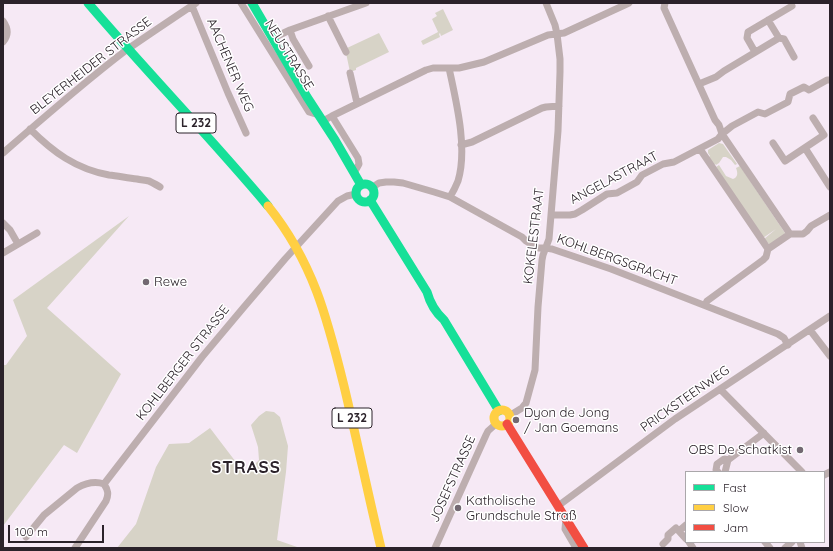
<!DOCTYPE html>
<html>
<head>
<meta charset="utf-8">
<style>
	body { margin:0 }
	#map { position:relative; width:833px; height:551px; overflow:hidden; background:#f6e9f5; font-family:Quicksand,sans-serif }
	canvas { display:block }
	.frame { position:absolute; inset:0; border:4px solid #2b222a; pointer-events:none }
	.legend { position:absolute; left:685px; top:471px; width:140px; height:72px; box-sizing:border-box; background:#fff; border:1px solid #aaa7aa; margin:0; padding:5px 7px; list-style:none; font-size:12px; color:#2b222a }
	.legend li { display:flex; align-items:center; gap:8px; height:20px }
	.legend b { width:20px; border:1px solid #aaa7aa }
	.scale { position:absolute; left:8px; top:525px; width:96px; height:18px; box-sizing:border-box; border:2px solid #2b222a; border-top:0; padding-left:5px; font-size:12px; line-height:14px; white-space:nowrap; color:#2b222a; -webkit-text-stroke:3px #fff; paint-order:stroke }
</style>
</head>
<body>
<div id="map">
<canvas width="833" height="551"></canvas>
<div class="frame"></div>
<ul class="legend">
<li><b style="height:5px;background:#16e098"></b>Fast</li>
<li><b style="height:5px;background:#ffcf43"></b>Slow</li>
<li><b style="height:5px;background:#f24e42"></b>Jam</li>
</ul>
<div class="scale">100 m</div>
</div>
<script>
const g = document.querySelector('canvas').getContext('2d');
g.lineJoin = 'round';
function fill(path, color) {
  g.fillStyle = color;
  g.fill(path, 'evenodd');
}
function strokePath(path, color, width, dash) {
  g.strokeStyle = color;
  g.lineWidth = width;
  g.lineCap = dash ? 'butt' : 'round';
  g.setLineDash(dash || []);
  g.stroke(path);
}
function write(font, color, halo, rows, align = 'center') {
  g.font = font + ' Quicksand,sans-serif';
  g.lineWidth = 3;
  g.setLineDash([]);
  g.textBaseline = 'middle';
  g.strokeStyle = halo;
  g.fillStyle = color;
  for (const [text, x, y, turn = 0] of rows) {
    g.save();
    g.translate(x, y);
    g.rotate((+turn || 0) * Math.PI / 180);
    g.textAlign = isNaN(turn) ? turn : align;
    if (halo) g.strokeText(text, 0, 0);
    g.fillText(text, 0, 0);
    g.restore();
  }
}
fill(new Path2D(`
	M443 9 453 30 441 36 440 33 439 34 440 37 423 45 421 41 438 32 432 19 437 16 435 13Z
	M379 33 389 52 356 68V70L350 72 346 53 347 48Z
	M719 143 723 144 737 164 735 165 731 160 726 157H723L719 163 716 165 715 164 714 165 708 158 710 156 708 153V150Z
	M719 165 726 176 733 179C738 177 738 173 736 168L740 166 785 233 784 235 770 244H769L764 239 776 229 763 238 716 167Z
	M129 216 47 308 121 374 77 453 64 445 3 526V365H6L27 336 13 300Z
	M266 411 274 412 280 417 288 446 286 472 277 540 300 548H117L136 524 156 467 169 444 189 443 210 428 245 474 259 460 258 447 251 425 259 416Z`), '#d7d3c7');
strokePath(new Path2D(`
	M241 3 309 112 319 115
	M665 3 664 8 715 120 719 125 722 134 790 234
	M192 6 228 93 246 133
	M328 16 346 52
	M768 20 779 38 784 39 794 57
	M3 21C8 28 9 35 3 42
	M290 30 293 39 309 66
	M273 38 290 30 366 3
	M755 52 747 38 748 32 792 6
	M449 68C456 101 468 148 458 181 456 186 453 192 450 197
	M350 73 357 103
	M699 84 716 77 724 71 779 38
	M332 116 358 158 359 164 354 173
	M323 121 332 116 426 70 433 68H459L484 62 548 35 564 33 629 3
	M30 129C53 152 76 169 109 175 118 176 128 178 137 179 141 180 145 180 149 181 153 183 157 185 160 187
	M773 143 785 161 824 135 813 118
	M461 145 472 142 542 108 546 107 559 106
	M805 148 830 187
	M700 149 768 249
	M3 153C43 118 83 83 125 51 148 35 172 19 196 3
	M371 188 379 183 386 182H394L403 183 434 192 450 197 522 237 526 241 538 248H546L552 249 611 269 778 334 784 338 788 345
	M551 215H570L575 214 582 210 607 194 617 193 637 182 642 175 663 164 674 162 718 139 722 134 732 126 758 112 765 114 788 102 790 94 804 87 809 90 827 80H830
	M3 223 10 230 18 244
	M3 253 37 233
	M705 305 707 301 763 260 766 257 768 249 790 234H803L807 231 811 226 830 215
	M810 330 830 356
	M720 389 802 472
	M509 416 522 408 526 403 535 370 538 307 542 260 543 255 549 239 558 131 560 72V59L557 34 555 25 546 3
	M718 472 716 470 717 464 724 459 728 460 764 433
	M725 472 728 460
	M824 475 830 472
	M104 484 202 357 244 307 285 259 338 201 347 196 356 194
	M558 506 675 419 830 316
	M566 518 565 529 576 548
	M679 531 686 525
	M26 537 44 515 77 488C86 483 95 481 104 484
	M689 542 693 548
	M765 542 770 548
	M800 542 802 548
	M663 544 668 539V535L676 528 686 539
	M75 548 106 501C109 494 108 490 104 484
	M435 548 486 435 488 431 497 423
	M785 548 792 542`), '#bdaeaf', 7);
strokePath(new Path2D(`
	M88 3C147 72 210 137 268 206
	M252 3 307 97 335 140 361 185
	M356 193a9 9 0 1 1 18 0a9 9 0 1 1-18 0Z
	M370 200 427 292C430 303 435 312 444 320L499 411`), '#16e098', 9);
strokePath(new Path2D(`
	M268 206C313 262 327 317 344 386 357 440 368 494 381 548
	M494 418a8 8 0 1 1 16 0a8 8 0 1 1-16 0Z`), '#ffcf43', 9);
strokePath(new Path2D(`
	M507 424 584 548`), '#f24e42', 9);
for (const [x, y, r, color] of [
	[146,282,4,"#726871"],
	[516,420,4,"#726871"],
	[800,450,4,"#726871"],
	[458,508,4,"#726871"]
]) {
  const dot = new Path2D();
  dot.arc(x, y, r, 0, 2 * Math.PI);
  g.fillStyle = color;
  g.fill(dot);
  strokePath(dot, '#fff', 1.5);
}
for (const [x, y, w] of [
	[196,123,40],
	[352,418,40]
]) {
  const box = new Path2D();
  box.roundRect(x - w / 2, y - 10, w, 20, 3);
  g.fillStyle = '#fff';
  g.fill(box);
  strokePath(box, '#2b222a', 1);
}
write('bold 12px', '#2b222a', null, [
	["L 232",196,123],
	["L 232",352,418]
]);
write('13px', '#2b222a', '#fff', [
	["NEUSTRASSE",289,55,58],
	["AACHENER WEG",230,65,67],
	["BLEYERHEIDER STRASSE",91,66,-38],
	["ANGELASTRAAT",614,178,-28],
	["KOKELESTRAAT",534,236,-83],
	["KOHLBERGSGRACHT",617,260,20],
	["KOHLBERGER STRASSE",183,363,-52],
	["PRICKSTEENWEG",685,399,-35],
	["JOSEFSTRASSE",453,479,-66]
]);
write('13px', '#2b222a', '#fff', [
	["Rewe",154,282],
	["Dyon de Jong",524,413],
	["/ Jan Goemans",524,428],
	["OBS De Schatkist",792,450,"right"],
	["Katholische",466,501],
	["Grundschule Straß",466,516]
], 'left');
g.letterSpacing = '1px';
write('bold 17px', '#2b222a', '#fff', [
	["STRASS",246,468]
]);
g.letterSpacing = '0px';
</script>
</body>
</html>
